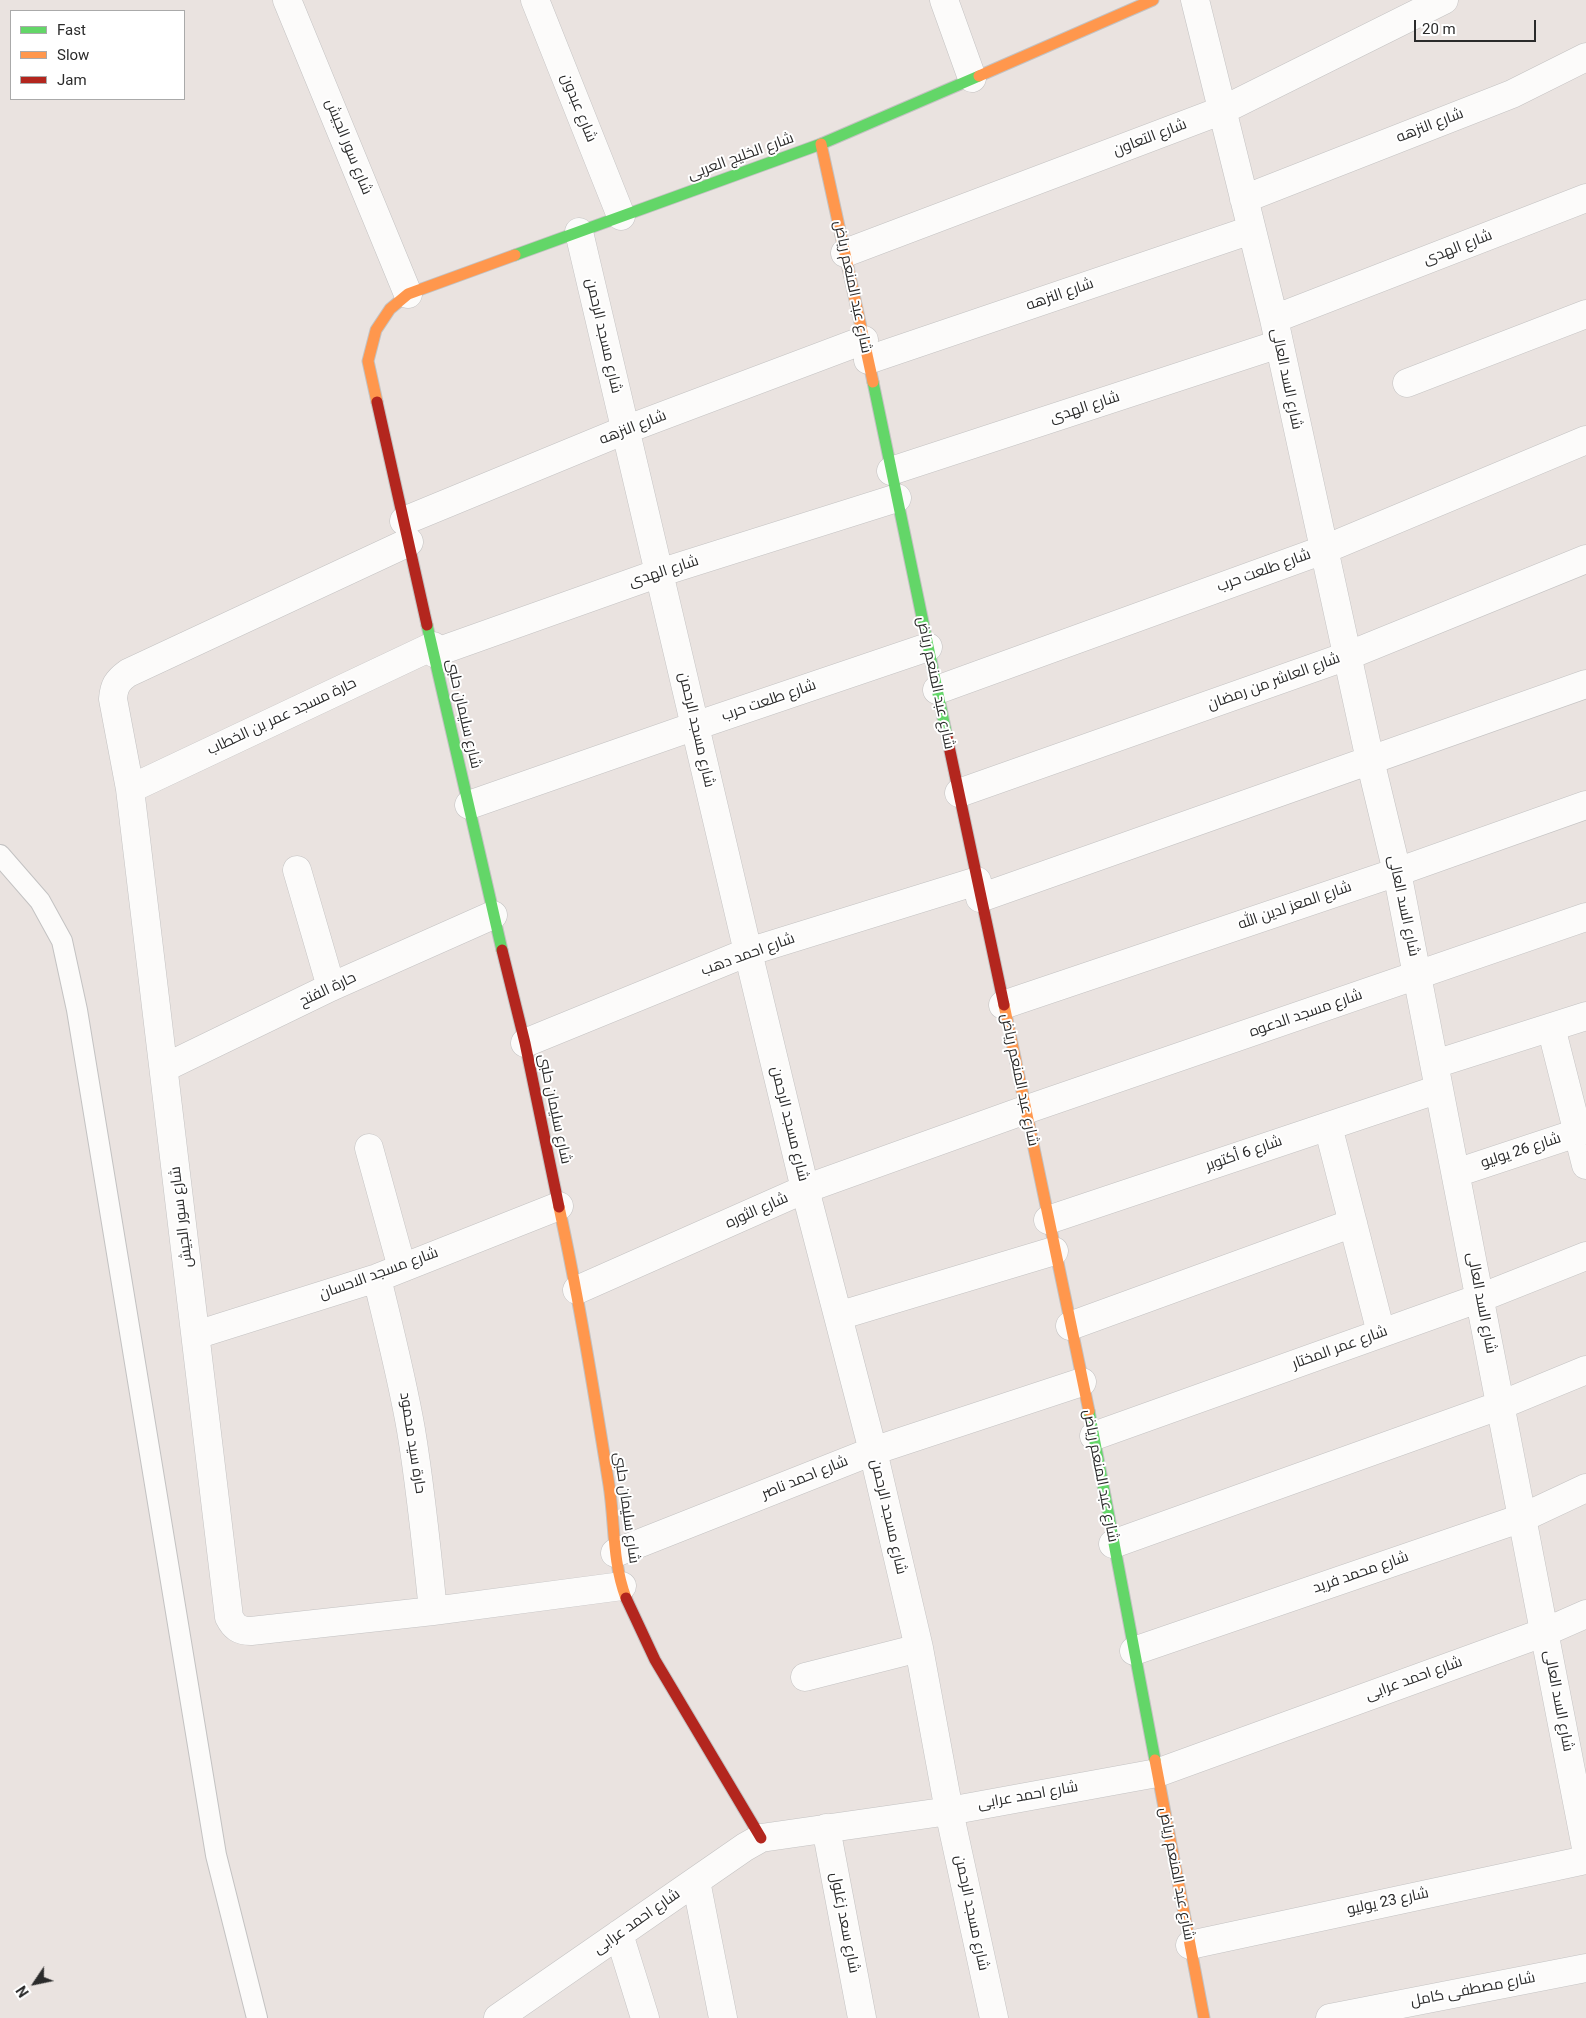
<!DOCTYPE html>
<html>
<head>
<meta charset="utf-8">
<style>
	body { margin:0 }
	#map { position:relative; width:1586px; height:2018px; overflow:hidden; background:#eae3e0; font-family:Roboto,sans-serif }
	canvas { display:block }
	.legend { position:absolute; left:10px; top:10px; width:175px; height:90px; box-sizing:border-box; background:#fff; border:1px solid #aaa; margin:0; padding:6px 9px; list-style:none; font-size:15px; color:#2b2b2b }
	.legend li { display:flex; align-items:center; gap:10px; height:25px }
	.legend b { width:25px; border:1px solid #aaa }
	.north { position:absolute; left:10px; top:1958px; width:50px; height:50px; -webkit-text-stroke:4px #fff; paint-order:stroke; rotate:236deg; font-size:14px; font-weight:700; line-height:20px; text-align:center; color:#2b2b2b }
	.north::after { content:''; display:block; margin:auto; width:18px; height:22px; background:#2b2b2b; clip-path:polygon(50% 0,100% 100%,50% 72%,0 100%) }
	.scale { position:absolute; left:1414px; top:20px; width:122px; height:22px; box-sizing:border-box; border:2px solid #2b2b2b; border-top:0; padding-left:6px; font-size:15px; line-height:18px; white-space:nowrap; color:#2b2b2b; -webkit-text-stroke:4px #fff; paint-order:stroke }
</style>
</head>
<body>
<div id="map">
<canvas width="1586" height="2018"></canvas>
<ul class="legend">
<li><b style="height:6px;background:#63d668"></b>Fast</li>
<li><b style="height:6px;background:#ff974d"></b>Slow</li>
<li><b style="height:6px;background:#b3261e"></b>Jam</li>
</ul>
<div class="north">N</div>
<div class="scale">20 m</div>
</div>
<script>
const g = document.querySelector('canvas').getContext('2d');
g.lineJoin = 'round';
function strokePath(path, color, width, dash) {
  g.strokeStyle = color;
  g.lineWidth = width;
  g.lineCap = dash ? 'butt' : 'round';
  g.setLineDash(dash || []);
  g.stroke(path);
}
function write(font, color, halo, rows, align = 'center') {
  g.font = font + ' Roboto,Cairo,sans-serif';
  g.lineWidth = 4;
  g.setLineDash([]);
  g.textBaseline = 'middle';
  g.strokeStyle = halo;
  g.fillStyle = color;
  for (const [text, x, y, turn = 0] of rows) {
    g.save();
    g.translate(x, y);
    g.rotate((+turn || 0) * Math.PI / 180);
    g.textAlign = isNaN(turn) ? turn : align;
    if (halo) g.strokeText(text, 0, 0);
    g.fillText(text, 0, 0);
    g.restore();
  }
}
const lane = new Path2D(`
	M0 855 40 901 62 941 77 1010 216 1855 257 2018`);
const street = new Path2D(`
	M287 0 408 294
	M535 0 621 216
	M944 0 972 78
	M1195 0 1274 319 1370 760 1397 872 1586 1848
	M1244 199 1512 94 1586 57
	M579 232 748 952 805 1189 873 1451 919 1648 949 1811 994 2018
	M845 253 1223 110 1444 0
	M1274 319 1586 198
	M868 360 1251 230
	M1407 383 1586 314
	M891 471 1279 344
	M404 521 625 430 864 340
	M409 542 128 673C117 681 114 686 113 699L130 789 229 1617C234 1627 239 1631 251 1631L433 1611 622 1586
	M434 653 659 573 897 498
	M937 690 1323 550 1586 440
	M130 789 433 646
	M959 793 1347 656 1586 559
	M469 805 695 726 928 647
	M297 870 331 987
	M980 898 1586 684
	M1003 1005 1397 872 1586 805
	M1551 1027 1586 1165
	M525 1043 748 952 977 881
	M1435 1064 1586 1016
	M164 1068 331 987 493 915
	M1328 1126 1381 1333
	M369 1148 402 1268
	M1456 1173 1586 1130
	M1048 1220 1439 1089
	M377 1278C389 1328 402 1378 411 1430 421 1490 427 1551 433 1611
	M577 1290 805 1189 1025 1110 1586 917
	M838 1316 1054 1251
	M1070 1326 1353 1223
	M196 1335 377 1278 559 1206
	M1094 1436 1480 1298 1586 1256
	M1113 1544 1501 1405 1586 1370
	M615 1553 873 1451 1082 1382
	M1134 1651 1522 1518 1586 1488
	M805 1677 919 1648
	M826 1828 862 2018
	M696 1881 723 2018
	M619 1934 645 2018
	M1190 1945 1586 1860
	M498 2018 745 1847 761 1838 949 1811 1157 1773 1545 1632 1586 1614
	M1330 2018 1586 1968`);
const fast = new Path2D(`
	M515 255 821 144 979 76
	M873 382 947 737
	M427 625 502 950
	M1089 1411 1155 1760`);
const slow = new Path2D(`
	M979 76 1153 0
	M821 144 873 382
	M377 402 368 361 376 330 390 309 408 294 515 255
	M1004 1005 1089 1411
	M559 1207C579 1299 594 1392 609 1485 615 1523 612 1561 626 1598
	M1155 1760 1204 2018`);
const jam = new Path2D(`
	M377 402 427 625
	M947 737 1004 1005
	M502 950 525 1043 559 1207
	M626 1598 655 1660 761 1838`);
strokePath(lane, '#c3c2c2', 22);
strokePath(street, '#c3c2c2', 29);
strokePath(fast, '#c3c2c2', 13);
strokePath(slow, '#c3c2c2', 13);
strokePath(jam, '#c3c2c2', 13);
strokePath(lane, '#fcfbfa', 20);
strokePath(street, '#fcfbfa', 28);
strokePath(fast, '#63d668', 11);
strokePath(slow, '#ff974d', 11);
strokePath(jam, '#b3261e', 11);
write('15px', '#2b2b2b', '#fff', [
	["شارع عبدون",578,108,68],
	["شارع النزهه",1430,126,-21],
	["شارع التعاون",1150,138,-21],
	["شارع سور الجيش",348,147,68],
	["شارع الخليج العربى",741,157,-20],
	["شارع الهدى",1458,248,-21],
	["شارع عبد المنعم رياض",852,287,78],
	["شارع النزهه",1060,295,-19],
	["شارع مسجد الرحمن",603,336,77],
	["شارع السد العالى",1286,379,78],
	["شارع الهدى",1085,408,-18],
	["شارع النزهه",633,428,-21],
	["شارع طلعت حرب",1264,571,-20],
	["شارع الهدى",664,572,-18],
	["شارع العاشر من رمضان",1274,682,-20],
	["شارع عبد المنعم رياض",935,683,78],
	["شارع طلعت حرب",769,701,-19],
	["شارع سليمان حلبى",463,714,77],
	["حارة مسجد عمر بن الخطاب",282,717,-25],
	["شارع مسجد الرحمن",696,730,77],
	["شارع المعز لدين الله",1295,906,-19],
	["شارع السد العالى",1403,906,78],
	["شارع احمد دهب",748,955,-20],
	["حارة الفتح",328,990,-25],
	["شارع مسجد الدعوه",1306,1014,-19],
	["شارع عبد المنعم رياض",1019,1080,78],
	["شارع سليمان حلبى",554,1109,78],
	["شارع مسجد الرحمن",789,1124,76],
	["شارع 26 يوليو",1521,1151,-18],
	["شارع 6 أكتوبر",1244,1154,-19],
	["شارع الثوره",757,1211,-24],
	["شارع سور الجيش",182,1217,-97],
	["شارع مسجد الاحسان",379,1274,-20],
	["شارع السد العالى",1481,1303,79],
	["شارع عمر المختار",1340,1348,-20],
	["حارة سيد محمود",412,1443,81],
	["شارع عبد المنعم رياض",1100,1476,79],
	["شارع احمد ناصر",805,1478,-22],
	["شارع سليمان حلبى",626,1508,82],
	["شارع مسجد الرحمن",888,1517,77],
	["شارع محمد فريد",1361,1573,-19],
	["شارع احمد عرابى",1414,1679,-20],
	["شارع السد العالى",1558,1701,79],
	["شارع احمد عرابى",1028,1796,-10],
	["شارع عبد المنعم رياض",1176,1874,79],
	["شارع 23 يوليو",1388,1902,-12],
	["شارع مسجد الرحمن",971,1913,78],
	["شارع احمد عرابى",637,1922,-35],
	["شارع سعد زغلول",844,1923,79],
	["شارع مصطفى كامل",1473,1990,-11]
]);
</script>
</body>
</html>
